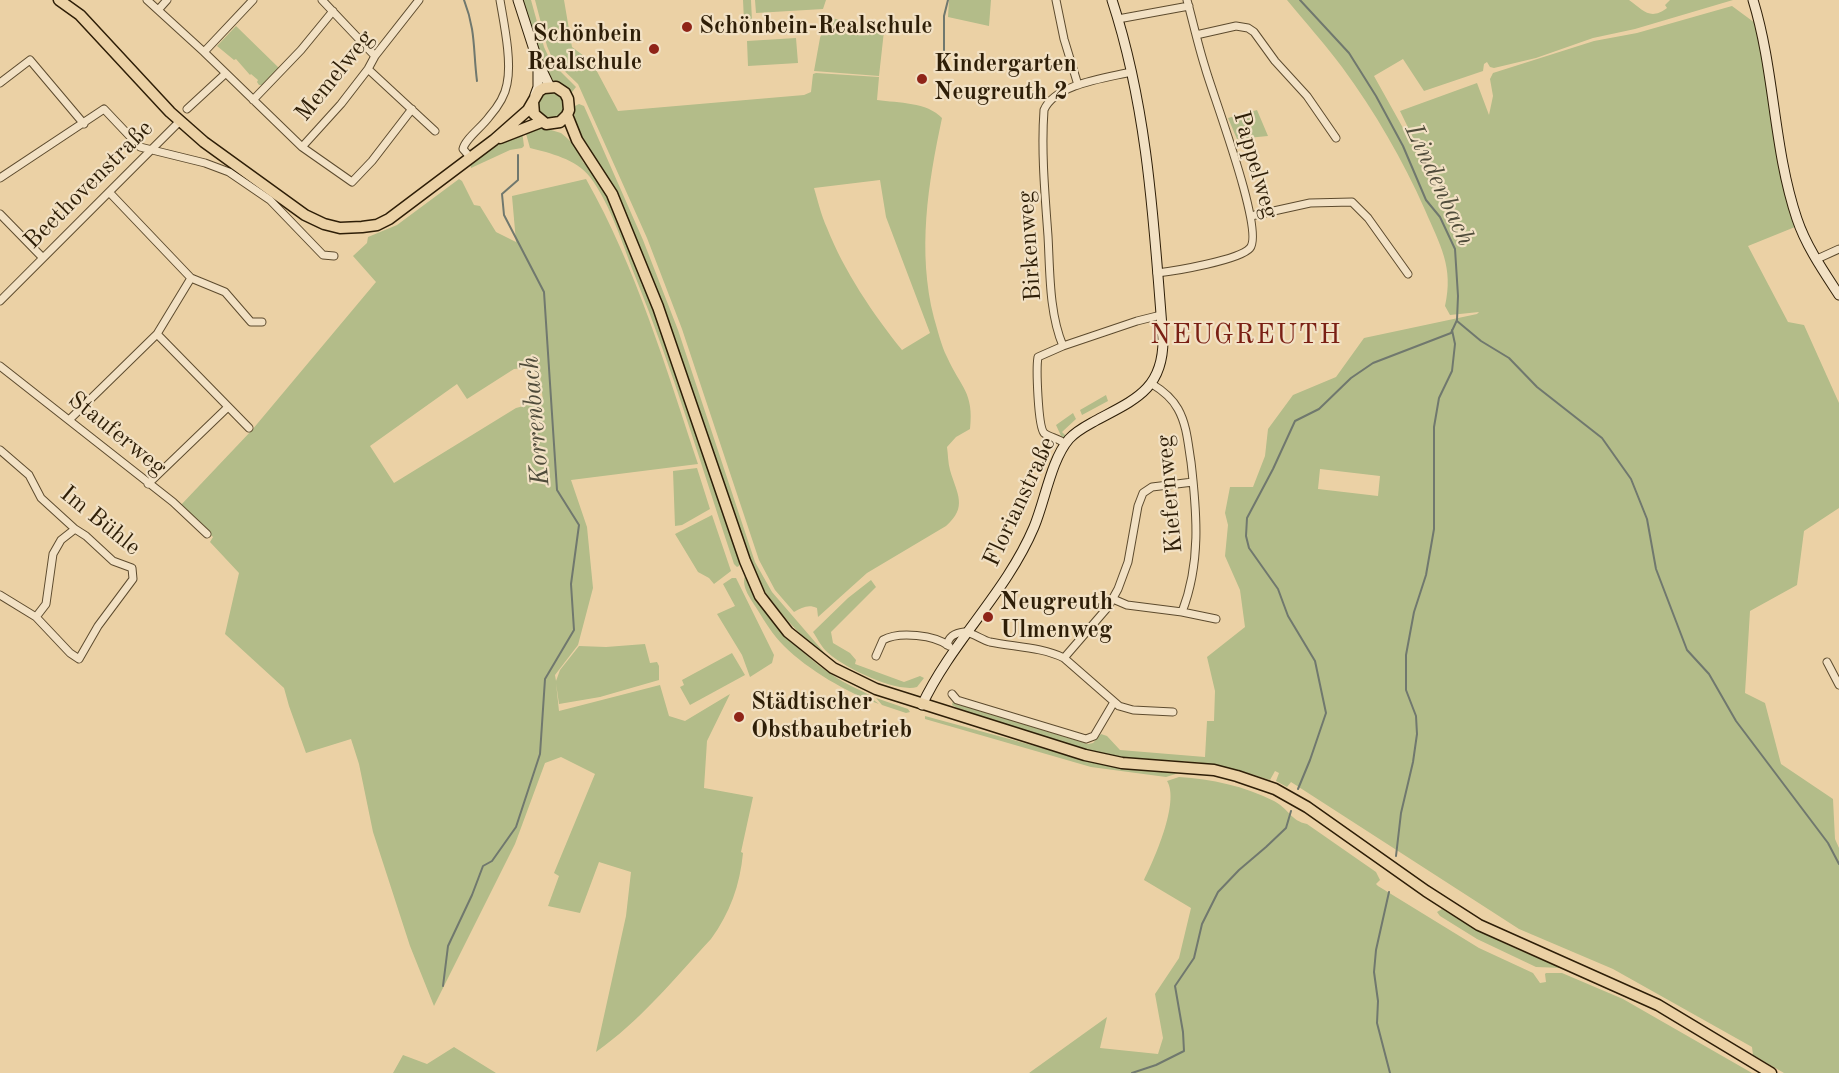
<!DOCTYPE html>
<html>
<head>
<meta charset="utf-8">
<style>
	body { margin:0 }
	canvas { display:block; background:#ebd1a5 }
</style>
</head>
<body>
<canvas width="1839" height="1073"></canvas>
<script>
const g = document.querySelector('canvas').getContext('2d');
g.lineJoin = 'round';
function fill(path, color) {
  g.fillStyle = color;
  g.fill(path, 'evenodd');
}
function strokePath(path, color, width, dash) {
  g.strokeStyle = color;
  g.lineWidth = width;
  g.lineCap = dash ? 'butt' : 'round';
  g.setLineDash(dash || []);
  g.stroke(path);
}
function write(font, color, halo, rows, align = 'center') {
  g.font = font + ' "Old Standard TT",serif';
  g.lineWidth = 4.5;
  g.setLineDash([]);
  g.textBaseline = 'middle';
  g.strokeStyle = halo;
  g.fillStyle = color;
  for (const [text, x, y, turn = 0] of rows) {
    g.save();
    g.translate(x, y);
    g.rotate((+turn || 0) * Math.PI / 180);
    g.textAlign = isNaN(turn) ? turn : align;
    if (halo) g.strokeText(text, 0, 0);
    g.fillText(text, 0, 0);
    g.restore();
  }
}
fill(new Path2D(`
	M523 0H531L544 47 551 62 576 87 572 92C539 84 532 29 523 0Z
	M535 0H564L572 47 592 62 618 111 804 95 811 92 813 74 816 73 879 77 877 100C899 103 927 102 942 118 928 184 917 251 934 318 938 331 941 345 947 357 961 388 974 392 970 429L956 437 947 447C948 454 948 463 950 470 957 494 968 507 946 526L867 573 818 617 817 608C809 604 802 607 794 612L775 590 759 560 682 329 647 238 578 84 553 60 547 46ZM880 180 886 217 930 333 902 350C873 314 844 271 827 228 821 215 818 201 814 188Z
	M743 0H751L752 21H744Z
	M755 0H826L823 9 756 13Z
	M949 0H991L989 26 948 17Z
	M1287 0H1629C1643 10 1650 21 1667 8L1665 5 1670 0H1733L1635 29 1593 38 1536 58 1494 68 1490 67 1487 62 1484 64 1483 71 1424 91 1403 59 1374 76 1403 128 1421 154 1400 111 1477 83 1489 115 1493 96 1490 79 1493 73 1594 41 1637 33 1732 6 1755 23 1790 215 1795 227 1748 246 1788 322 1804 325 1839 403V508L1804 531 1797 585 1750 611 1745 693 1765 703 1781 764 1833 799 1835 839 1839 848V1073H1784L1753 1055 1752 1047 1613 969 1519 929 1291 782 1287 787 1276 781 1279 773 1275 771 1270 780C1248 773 1226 766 1203 763 1170 759 1138 761 1105 755L963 711 952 705 953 701 970 708 1088 744 1093 743 1101 734 1107 736 1120 750 1205 757 1207 721H1214L1215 691 1207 657 1245 627 1240 590 1225 556 1228 525 1225 513 1230 487H1253L1265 456 1268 429 1293 395 1336 377 1364 338 1477 314 1479 312 1450 315 1445 306C1454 267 1440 245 1425 210 1403 160 1375 112 1342 67 1325 44 1305 22 1287 0ZM1320 469 1380 476 1378 496 1318 489Z
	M828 17 884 31 879 76 814 71 820 38Z
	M236 26 279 68 262 85H259L257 82 258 80 251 74 250 75 236 59 234 60 217 46Z
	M796 38 798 63 748 66 747 41Z
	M537 105a14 14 0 1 1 28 0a14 14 0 1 1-28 0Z
	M579 104 584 106 643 240 678 330 755 562 772 592 828 657 846 669 876 684C819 658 791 630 756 579L615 191 583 142 574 123 575 106Z
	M1257 110 1268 136 1237 139 1228 118Z
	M541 127 561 133 567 138 575 146 583 162 594 174 609 200 654 308 683 389 740 562 739 566 737 567 734 564C702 468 673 370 635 276 622 243 611 205 590 177 576 159 550 153 530 148L525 130Z
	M522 131 524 146 522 148 510 150 471 168 470 164 497 144Z
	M459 179 462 181 474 205 480 206 496 232 516 242 512 196 586 179C636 267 666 368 698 464L571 480 587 527 593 588 578 645 555 675 556 681 560 670 579 646 606 647 645 644 650 663 657 662 659 666V680L600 697 559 704 556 683 559 711 660 685 669 716 685 721 730 694 707 741 704 788 753 797 741 852 743 853C740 885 730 913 711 939 675 978 640 1021 596 1052L626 916 631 872 599 862 580 913 548 906 559 876 554 873 595 774 561 757 545 763 515 844 434 1006 410 946 373 832 359 764 351 739 306 753 289 706 284 688 225 634 239 573 210 542 213 537 180 506 252 430 376 282 353 256 367 243 368 237 397 225ZM539 367 543 401 516 408 394 483 370 446 457 384 467 399 514 369Z
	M1106 395 1108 401 1082 415 1080 410Z
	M1073 413 1076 419 1062 432 1066 436 1062 438 1056 425Z
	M697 468 710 509 682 525 675 526 673 471Z
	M712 515 731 571 714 584 709 578 698 572 675 534Z
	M745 576C764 614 798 653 834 676 845 684 859 689 871 696V698L879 704C848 693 808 670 784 646 773 635 765 622 757 609 751 599 741 587 745 576Z
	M732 578H736L774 655 772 663 750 677 742 655 717 614 735 606 723 584Z
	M871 580 876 587 831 632 833 643 850 653 856 660 855 664 904 682 920 676 924 678 917 687C896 693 842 667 826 651 821 646 817 638 813 632L848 598Z
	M732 653 745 675 690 705 680 687 684 685 682 680Z
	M876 698 908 709 910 712 906 713 882 705Z
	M925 716 1112 767 1179 773 1166 777 1091 767 925 719Z
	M1179 777C1212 779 1244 786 1274 801 1288 808 1291 821 1307 824L1376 872 1380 880 1376 884 1378 886 1479 948 1533 973 1540 983 1546 982 1545 974 1546 973H1562L1623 999 1752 1073H1029L1107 1017 1100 1048 1158 1054 1163 1038 1155 994 1179 958 1191 908 1144 880C1154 860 1180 802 1167 781Z
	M1442 909C1481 934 1521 952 1564 968L1536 967 1477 939 1440 916 1437 912Z
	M454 1047 496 1073H393L403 1055 427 1064Z`), '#b3bc89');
strokePath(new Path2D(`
	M464 0C476 31 473 50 477 81
	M944 60V16L948 0
	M1457 321 1481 341 1509 358 1537 387 1602 438 1631 479 1647 519 1656 569 1687 650 1709 674 1736 721 1828 843 1839 864
	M1298 789 1310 760 1326 713 1315 661 1288 616 1278 589 1249 548 1246 536 1247 518 1273 469 1295 421 1319 409 1351 378 1373 363 1451 333 1457 320 1458 296 1455 249 1440 217 1426 200 1403 146 1376 96 1349 53 1300 0
	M1396 856 1401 813 1413 762 1417 734 1416 716 1406 690V655L1414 612 1426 575 1434 529V427L1439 398 1452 371 1455 344 1452 330
	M1389 892 1376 950 1374 972 1378 1001 1377 1023 1390 1073
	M443 986 448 946 472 895 483 866 492 861 516 827 540 754 545 679 574 630 571 584 579 525 557 490 544 292 504 215 502 194 518 180V155
	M1132 1073 1156 1065 1184 1051 1183 1032 1175 986 1194 958 1202 924 1218 892 1239 870 1266 847 1286 828 1291 811`), '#70786e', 2);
const street = new Path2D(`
	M147 0 204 52 302 147 352 182 372 161 412 109
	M322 0 375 56
	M1056 0 1064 39 1078 85
	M159 9 167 0
	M1118 19 1189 6
	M1196 35 1236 26 1248 28 1254 32 1275 61 1307 96 1336 138
	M204 52 253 0
	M368 69 435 131
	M0 83 30 60 84 124
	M253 100 301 50 333 11
	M187 109 225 74
	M302 147 341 104 368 69 375 56 419 0
	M470 157 463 149C465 139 482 127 489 117 496 109 505 96 507 84 512 61 504 24 500 0
	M0 178 104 109 140 147 205 163 229 172 270 200 323 255 334 256
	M109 192 191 278 225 292 251 322H262
	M0 214 43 258
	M1251 216 1310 203 1352 202 1368 218 1408 274
	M1817 259 1839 249
	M1157 273C1175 271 1240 260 1250 248 1265 231 1212 93 1205 67 1198 45 1193 22 1187 0
	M0 301 180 121
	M157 334 249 428
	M1063 346 1137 321 1161 315
	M0 366 173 502 207 534
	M1152 384C1162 390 1172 398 1178 409 1187 425 1188 444 1191 462 1197 514 1201 563 1182 612L1216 619
	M69 420 157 334 191 278
	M1065 444C1059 438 1050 438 1044 433 1038 426 1036 368 1038 357L1063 346C1049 313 1050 271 1048 236 1045 195 1041 151 1044 110 1055 84 1106 78 1131 72
	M0 450 29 475 41 498 75 529 86 536 113 561 132 568 133 579 98 626 79 659 70 653 36 617 0 595
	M148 484 228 407
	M1113 599 1127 605 1182 612
	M36 617 46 604 53 554 61 540 75 529
	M947 645C949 636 955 633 964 632 972 632 982 640 990 642 1014 647 1042 647 1064 658L1108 607 1118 589 1128 562 1138 506 1143 493 1152 487 1193 482
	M876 656 883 640C899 631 935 635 949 646
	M1064 658 1119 706 1133 710 1173 712
	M1827 662 1839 685
	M952 694 957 700 1086 739 1094 736 1114 702`);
const secondary = new Path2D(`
	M518 0 538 62 550 87
	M1753 0C1775 71 1773 148 1797 219 1806 246 1824 272 1839 295
	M535 95 538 87V65
	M922 705C952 641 1006 593 1034 527 1045 501 1051 460 1069 439 1076 431 1086 426 1095 421 1134 400 1163 390 1163 340 1154 226 1148 109 1112 0`);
const primary = new Path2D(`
	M59 0 80 15 170 112 204 142 305 215 324 224 340 228 362 227 377 225 389 219 494 140 528 110 539 91 544 88 556 87 565 93 568 99 569 110 567 115 560 122 546 124 534 114 533 102
	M567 115 577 140 612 194 658 307 745 561 760 596 788 632 833 668 876 689 1085 755 1122 763 1214 770 1237 776 1275 789 1307 807 1426 891 1479 925 1658 1005 1771 1073
	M500 138 541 122`);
strokePath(street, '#5d4b2e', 9);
strokePath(secondary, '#2e1e07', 11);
strokePath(primary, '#2e1e07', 13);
strokePath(street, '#f2e1c4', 7);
strokePath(secondary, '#f2e1c4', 9);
strokePath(primary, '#ebd1a5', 10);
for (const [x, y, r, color] of [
	[687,27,6,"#8f2418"],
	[654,49,6,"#8f2418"],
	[922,79,6,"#8f2418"],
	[988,617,6,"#8f2418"],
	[739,717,6,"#8f2418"]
]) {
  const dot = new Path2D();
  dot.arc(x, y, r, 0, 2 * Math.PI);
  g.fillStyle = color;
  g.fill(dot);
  strokePath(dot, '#f2e1c4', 2);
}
write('bold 24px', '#2e1e07', '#f2e1c4', [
	["Schönbein-Realschule",699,27],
	["Schönbein",642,35,"right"],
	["Realschule",642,63,"right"],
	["Kindergarten",934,65],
	["Neugreuth 2",934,93],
	["Neugreuth",1000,603],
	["Ulmenweg",1000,631],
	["Städtischer",751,703],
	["Obstbaubetrieb",751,731]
], 'left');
write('24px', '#2e1e07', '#f2e1c4', [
	["Memelweg",335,76,-51],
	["Pappelweg",1255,165,74],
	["Beethovenstraße",89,185,-45],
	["Birkenweg",1030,246,-94],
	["Stauferweg",117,434,39],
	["Kiefernweg",1170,494,-95],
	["Florianstraße",1020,502,-65],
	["Im Bühle",100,521,39]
]);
write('italic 26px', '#4f4b3a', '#f2e1c4', [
	["Lindenbach",1439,185,65],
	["Korrenbach",536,421,-95]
]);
g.letterSpacing = '1.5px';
write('27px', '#7a1f14', '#f2e1c4', [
	["NEUGREUTH",1246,336]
]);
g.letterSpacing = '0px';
</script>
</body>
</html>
